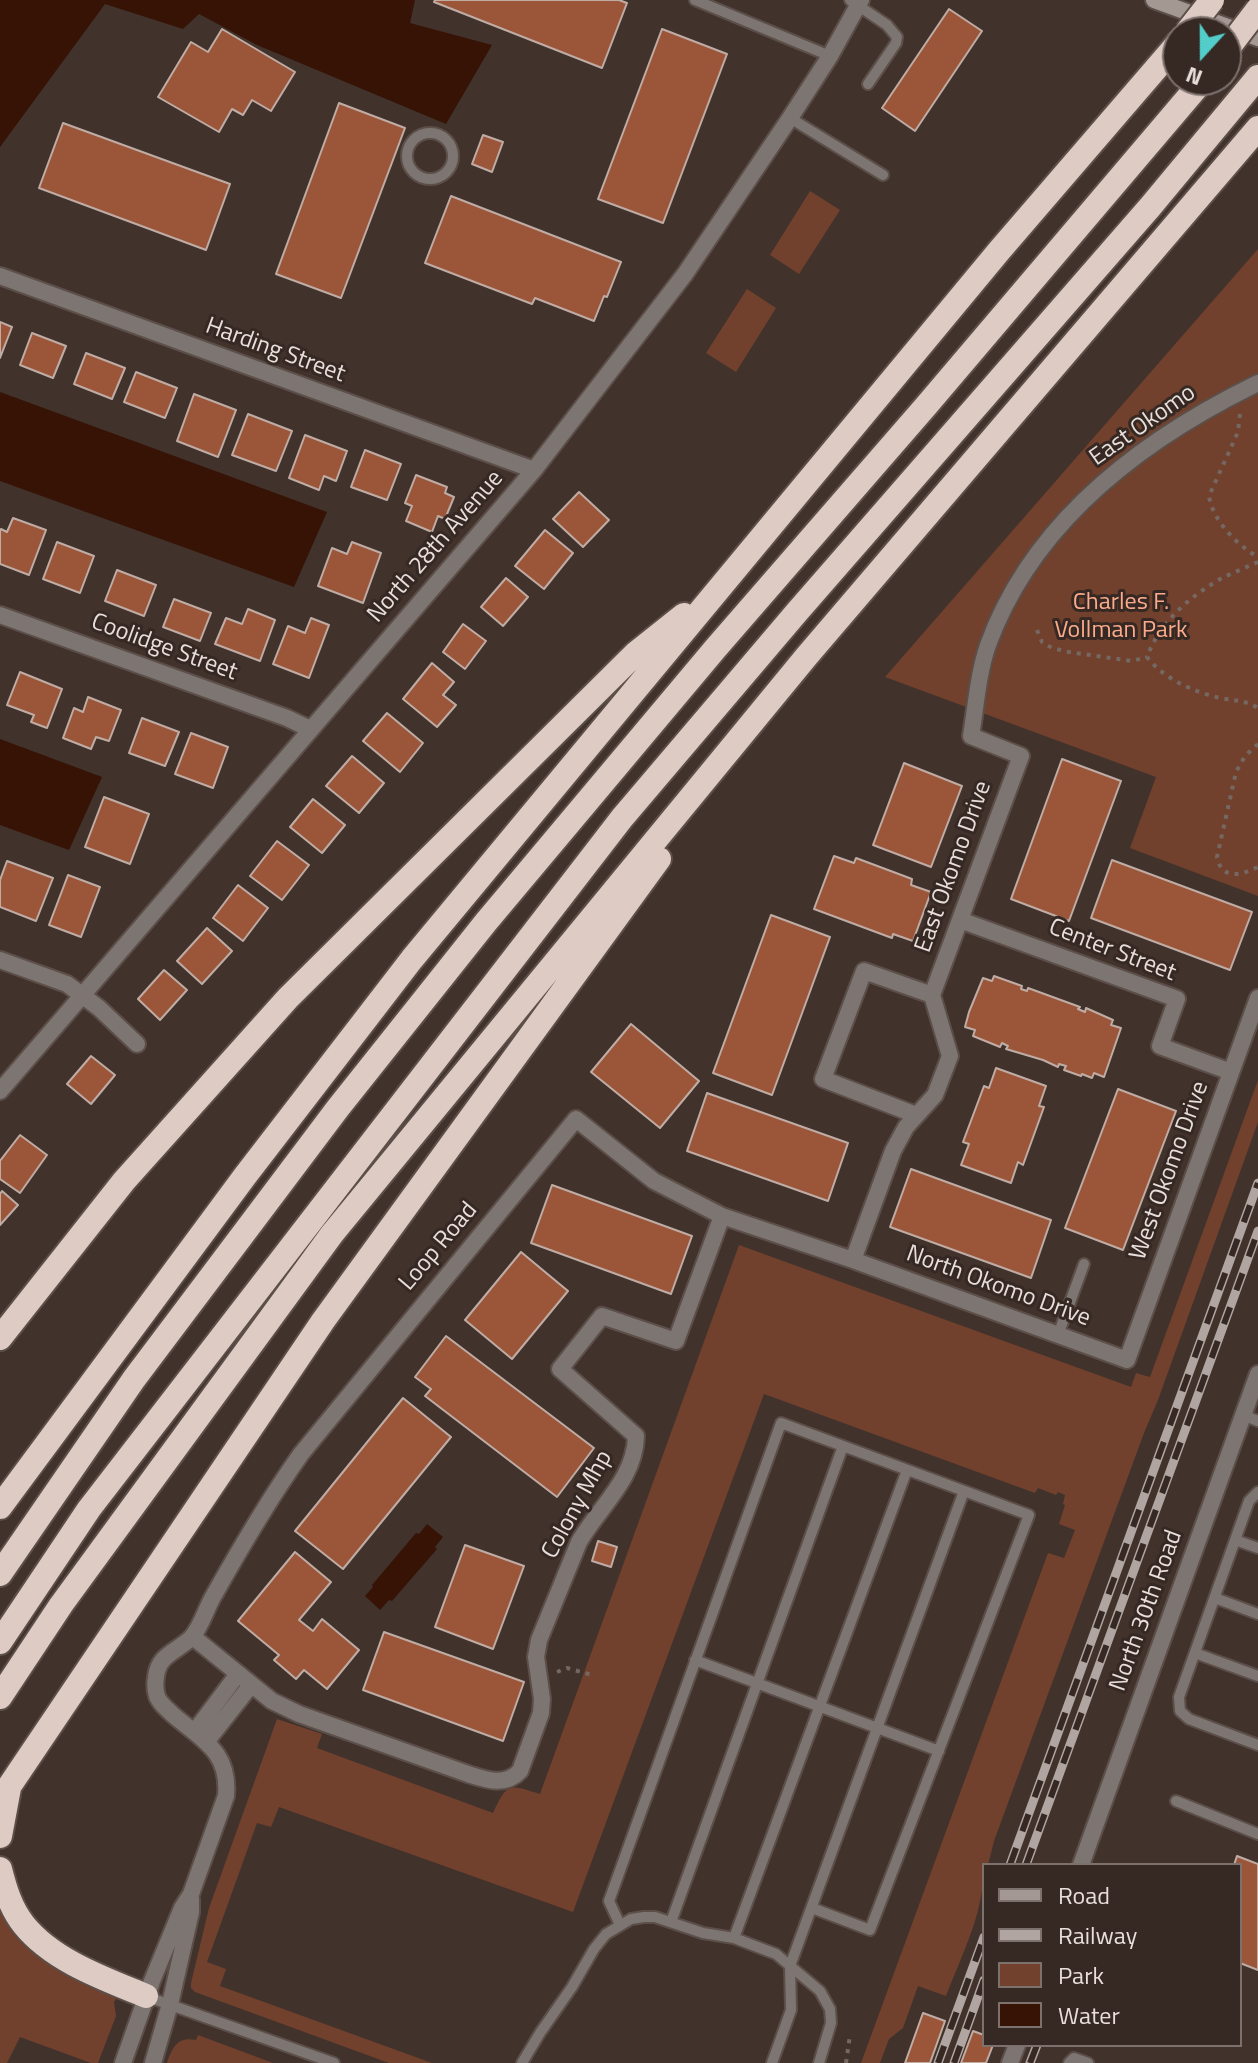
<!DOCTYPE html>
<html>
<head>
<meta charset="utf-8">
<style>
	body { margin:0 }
	#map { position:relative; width:1258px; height:2063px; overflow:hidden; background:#41322c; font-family:"Titillium Web",sans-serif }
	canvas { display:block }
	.legend { position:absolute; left:982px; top:1863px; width:260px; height:184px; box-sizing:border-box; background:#362823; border:2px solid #7d716d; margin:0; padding:10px 14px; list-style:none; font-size:24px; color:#e8dfdb }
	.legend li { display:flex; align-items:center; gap:16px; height:40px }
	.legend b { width:40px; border:2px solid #7d716d }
	.north { position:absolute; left:1162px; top:16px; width:80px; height:80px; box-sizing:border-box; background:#362823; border:2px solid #7d716d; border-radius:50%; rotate:201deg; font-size:22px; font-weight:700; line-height:32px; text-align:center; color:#e8dfdb }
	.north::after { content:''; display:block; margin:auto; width:28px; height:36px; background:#53cdc9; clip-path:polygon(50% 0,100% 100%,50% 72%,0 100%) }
</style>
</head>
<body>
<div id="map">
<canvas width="1258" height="2063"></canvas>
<ul class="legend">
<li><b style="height:10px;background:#a49893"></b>Road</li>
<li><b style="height:10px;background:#b0a5a1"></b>Railway</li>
<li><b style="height:22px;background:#72412d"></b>Park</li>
<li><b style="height:22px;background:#361305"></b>Water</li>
</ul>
<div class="north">N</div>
</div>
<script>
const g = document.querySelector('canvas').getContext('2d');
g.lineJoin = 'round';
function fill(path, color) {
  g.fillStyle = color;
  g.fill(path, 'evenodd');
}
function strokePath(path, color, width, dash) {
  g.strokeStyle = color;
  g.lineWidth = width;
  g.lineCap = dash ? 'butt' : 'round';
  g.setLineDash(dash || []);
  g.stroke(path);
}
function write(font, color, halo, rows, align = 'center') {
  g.font = font + ' "Titillium Web",sans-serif';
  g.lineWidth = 6;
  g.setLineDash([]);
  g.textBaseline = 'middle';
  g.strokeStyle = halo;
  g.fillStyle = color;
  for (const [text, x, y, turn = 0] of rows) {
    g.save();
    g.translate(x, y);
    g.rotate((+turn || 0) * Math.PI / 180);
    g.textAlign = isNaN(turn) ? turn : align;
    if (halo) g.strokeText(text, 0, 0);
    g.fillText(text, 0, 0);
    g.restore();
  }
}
fill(new Path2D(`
	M810 191 840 210 799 274 770 255Z
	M1258 249V896L1130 848 1156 777 885 677Z
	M747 289 776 308 736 372 706 353Z
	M1258 1080V1122L1158 1400 1144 1433 994 1841 988 1865H984C984 1913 963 1952 946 1996L918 1986 903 2028 889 2039 880 2063H861L1048 1553 1064 1558 1075 1530 1059 1524 1065 1505 1063 1504 1065 1495 1058 1492 1056 1495 1038 1488 1035 1493 764 1394 573 1912 279 1807 271 1827 257 1823 207 1962 226 1969 220 1986 432 2063H389L195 1992 191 1988V1983L209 1908 277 1719 322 1734 317 1748 493 1813C508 1781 509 1785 540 1794L739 1245 1131 1387 1136 1373 1150 1377Z
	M0 1909C16 1939 36 1959 66 1973 84 1981 102 1987 118 1996L114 2002 116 2016 98 2063H91L20 2037 7 2063H0Z
	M198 2035 273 2063H167C172 2047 178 2036 196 2040Z`), '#72412d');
fill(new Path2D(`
	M0 0H415L410 23 492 45 446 124 257 45 199 14 183 29 105 4 0 147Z
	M0 392 327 512 294 587 0 481Z
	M0 739 102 777 69 850 0 825Z
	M427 1524 443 1537 435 1547 437 1549 392 1601 389 1600 380 1610 365 1596 373 1587 372 1585 416 1533 419 1534Z`), '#361305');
const building = new Path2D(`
	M435 0H619L627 3 602 68 434 2Z
	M949 9 982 31 915 131 882 108Z
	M222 29 295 72 271 111 252 100 243 115 232 109 219 132 158 97 191 42 208 52Z
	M662 29 727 54 663 223 598 199Z
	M339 103 405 128 341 298 276 274Z
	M63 123 230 184 206 250 39 188Z
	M483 135 503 142 492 172 472 164Z
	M451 196 621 262 607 297 604 296 594 321 535 298 532 304 425 263Z
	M0 322 12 327 0 358Z
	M32 333 66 346 53 378 20 365Z
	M86 353 125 368 112 399 74 384Z
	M136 372 177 388 165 418 124 402Z
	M194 394 236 410 218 457 177 441Z
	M248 414 292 431 276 471 232 455Z
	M305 435 347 451 336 481 324 476 319 490 289 478Z
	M365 450 401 464 387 500 351 487Z
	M416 475 447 487 445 493 454 497 445 519 438 516 432 532 406 521 412 506 405 503Z
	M579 492 609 520 583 547 553 519Z
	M13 518 46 530 29 575 0 564V531L1 529 7 532Z
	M545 530 573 553 544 589 515 566Z
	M57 542 94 556 80 593 43 579Z
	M352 542 381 553 363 603 318 586 332 548 347 554Z
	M117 570 156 585 144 616 105 601Z
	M506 578 528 597 503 626 481 607Z
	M174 599 211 613 200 641 163 627Z
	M248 609 275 620 260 661 215 644 226 618 242 624Z
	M311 618 329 625 309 678 273 664 288 626 305 633Z
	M463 624 486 641 465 669 443 652Z
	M432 663 454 682 443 695 456 705 437 727 403 699Z
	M20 672 62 689 47 728 31 722 34 715 7 705Z
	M88 697 121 710 109 741 96 737 91 749 63 738 74 708 83 712Z
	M387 713 423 743 400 772 363 741Z
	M142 718 179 732 165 766 129 753Z
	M191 733 228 747 213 788 175 774Z
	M352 756 384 783 359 813 326 786Z
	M1062 759 1121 781 1069 921 1011 899Z
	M904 763 962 786 931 867 873 845Z
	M104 797 149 814 130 864 85 847Z
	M313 799 345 825 322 853 290 827Z
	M277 841 309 865 282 900 250 876Z
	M834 856 854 863 856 858 912 879 911 885 931 892 913 941 893 934 892 938 814 909Z
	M1112 860 1252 912 1230 970 1091 918Z
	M7 861 53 878 36 921 0 907V880Z
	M68 875 100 887 81 937 49 925Z
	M238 885 268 908 243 941 213 918Z
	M771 915 830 937 772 1095 713 1073Z
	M207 928 232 951 202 984 177 961Z
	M164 970 187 990 160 1020 138 999Z
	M994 976 1022 986 1021 989 1027 991 1028 988 1080 1007 1078 1009 1085 1012 1086 1008 1113 1020 1111 1025 1121 1028 1104 1077 1094 1073 1092 1078 1082 1074 1081 1076 1064 1070 1066 1066 1059 1064 1058 1067 1043 1060 1006 1049 1008 1046 1002 1043 1000 1047 973 1036 975 1030 965 1027 969 1012 983 978 992 981Z
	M631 1024 699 1081 660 1128 591 1072Z
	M91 1056 115 1075 91 1104 67 1084Z
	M996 1068 1046 1086 1039 1106 1044 1107 1023 1165 1018 1162 1011 1183 961 1165 969 1144 963 1142 984 1086 989 1088Z
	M1118 1089 1176 1111 1123 1250 1065 1228Z
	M707 1093 848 1143 828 1201 687 1151Z
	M20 1135 47 1155 20 1193 0 1179V1161Z
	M911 1169 1051 1220 1031 1278 890 1227Z
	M552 1185 692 1236 671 1294 531 1243Z
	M2 1191 18 1205 0 1225V1194Z
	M521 1252 568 1291 512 1359 465 1320Z
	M446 1336 594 1448 557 1497 425 1396 431 1389 415 1377Z
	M403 1398 451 1437 343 1569 295 1531Z
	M598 1541 617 1547 611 1567 592 1561Z
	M465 1545 524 1566 493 1649 435 1627Z
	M295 1552 331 1582 299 1620 313 1631 322 1619 359 1650 327 1689 304 1670 296 1679 274 1660 279 1655 238 1621Z
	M384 1632 524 1682 503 1741 363 1690Z
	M1237 1856 1258 1864V1970L1240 1963V1865H1234Z
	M923 2013 945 2021 930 2063H905Z
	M973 2031 984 2035V2045H993L986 2063H961Z`);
fill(building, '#9b563a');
strokePath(building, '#bfaca5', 2);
const lane = new Path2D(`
	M695 0 830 56
	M850 0 887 25 897 37 896 43 868 84
	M790 118 883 175
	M407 156a23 23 0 1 1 46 0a23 23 0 1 1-46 0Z
	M1058 1335 1084 1264
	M1243 1415 1258 1421
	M1258 1492 1249 1501 1179 1697 1180 1711 1189 1719 1258 1745
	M1235 1540 1258 1548
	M1215 1598 1258 1614
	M1195 1653 1258 1676
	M695 1660 939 1751
	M1176 1801 1258 1834
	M671 1922 843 1446
	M620 1925 609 1901 781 1423 1029 1515 870 1930 812 1908
	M734 1938 907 1470
	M148 1997 334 2063
	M522 2063 540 2033 572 1987 594 1949 606 1934 631 1919 644 1917H655L703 1933 734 1938 776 1954 820 1991 830 2009 831 2023 819 2063
	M772 2063 791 2010 790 1966 964 1491
	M1069 2063 1074 2058 1088 2063`);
const street = new Path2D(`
	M0 276 534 470
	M0 615 287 718 310 729
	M960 920 1177 999 1160 1046 1231 1072
	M0 960 67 984 99 1008 137 1044
	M0 1091 534 470 685 274 790 118 830 56 861 0
	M916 1115 823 1079 864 971 932 995
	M853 1260 893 1151 906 1127 935 1095 950 1056 932 995 1021 756 971 736C976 706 978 674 988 645 1033 521 1143 439 1258 383
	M193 1637 272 1701 299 1714 468 1774C487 1780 505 1787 520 1771L541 1713 542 1699 536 1657 539 1640 579 1542C599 1507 635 1479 636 1436L560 1369 602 1316 676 1341 722 1216
	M195 1731 238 1674
	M206 1742 251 1685
	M1081 1865 1258 1374
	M123 2063 152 1981 182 1908 191 1894 226 1796C230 1751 202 1740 172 1714 167 1709 159 1703 157 1696 155 1690 155 1683 156 1677 158 1655 176 1652 191 1638 201 1628 206 1608 214 1595 241 1547 269 1499 301 1454L576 1119 654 1181 722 1216 853 1260 1127 1360 1258 998
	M153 2063 170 2004 191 1912V1899
	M1010 2063 1017 2045`);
const secondary = new Path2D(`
	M1154 0 1258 38`);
const highway = new Path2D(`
	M0 1338 124 1181 288 998 635 654 684 615
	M0 1507 245 1176 412 959 999 251 1178 43
	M0 1574 134 1379 338 1108 486 922 715 649 926 406 1203 80
	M0 1642 89 1509 622 818 797 612 1150 207 1258 77
	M0 1697 61 1605 332 1234 806 657 1258 128
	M0 1800 323 1321 659 859
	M0 1836 9 1788
	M0 1869C5 1889 11 1909 24 1925 53 1961 105 1979 146 1996`);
strokePath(lane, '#5c4e48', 14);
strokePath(street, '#5c4e48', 20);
strokePath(secondary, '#5c4e48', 20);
strokePath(highway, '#5c4e48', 28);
strokePath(new Path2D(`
	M1240 414 1238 432 1209 496C1213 521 1237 545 1258 557
	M1258 562C1247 567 1235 572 1224 577 1191 595 1160 622 1147 657 1164 679 1194 692 1220 698 1234 701 1246 700 1258 708
	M1037 630 1042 642 1052 648 1069 652 1132 661 1147 657
	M1258 744 1245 756 1236 772 1217 857C1222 881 1241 875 1258 867
	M557 1672 567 1668 592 1675
	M846 2063 850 2035`), '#756863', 4, [4, 6]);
strokePath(lane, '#7d7572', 10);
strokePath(street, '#7d7572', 16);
strokePath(secondary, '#a49893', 16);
strokePath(highway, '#decbc4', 24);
const rail = new Path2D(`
	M1010 1865 1258 1183
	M1026 1865 1258 1231
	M938 2063 984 1937
	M954 2063 984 1980
	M1030 2063 1037 2045`);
strokePath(rail, '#b0a5a1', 9);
strokePath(rail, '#362823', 6, [18]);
const highwayBridge = new Path2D(`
	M1187 32 1212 0
	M1226 51 1258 9`);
strokePath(highwayBridge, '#5c4e48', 28, []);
strokePath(highwayBridge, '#decbc4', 24);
write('24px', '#e8dfdb', '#362823', [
	["Harding Street",275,351,20],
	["East Okomo",1143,426,-35],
	["North 28th Avenue",436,547,-49],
	["Coolidge Street",164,648,20],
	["East Okomo Drive",954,867,-70],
	["Center Street",1112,951,21],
	["West Okomo Drive",1170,1171,-70],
	["Loop Road",439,1247,-50],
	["North Okomo Drive",998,1287,20],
	["Colony Mhp",578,1505,-61],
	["North 30th Road",1147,1611,-70]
]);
write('24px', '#fbab8c', '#362823', [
	["Charles F.",1121,603],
	["Vollman Park",1121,631]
]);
</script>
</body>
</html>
